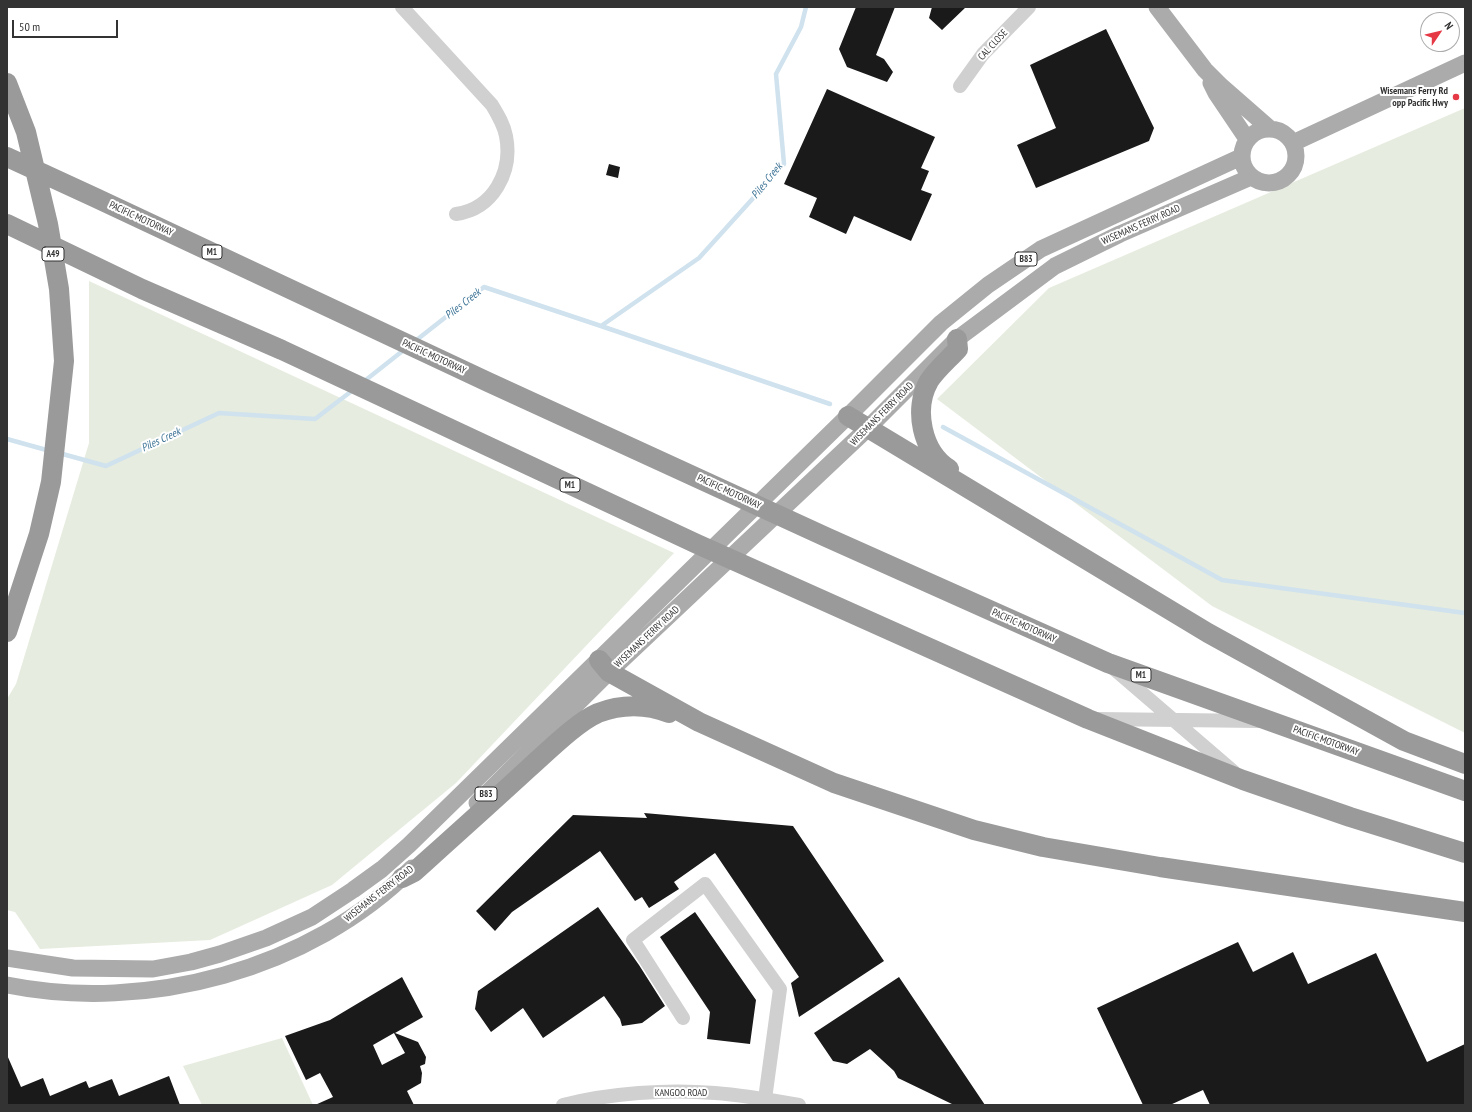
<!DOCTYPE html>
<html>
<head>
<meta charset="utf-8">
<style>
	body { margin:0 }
	#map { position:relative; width:1472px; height:1112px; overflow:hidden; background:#fff; font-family:"PT Sans Narrow",sans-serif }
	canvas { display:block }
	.frame { position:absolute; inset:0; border:8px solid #333; pointer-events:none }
	.north { position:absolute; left:1420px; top:12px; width:40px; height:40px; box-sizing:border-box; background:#fff; border:1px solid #adadad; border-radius:50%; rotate:55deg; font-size:11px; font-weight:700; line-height:16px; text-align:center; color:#333 }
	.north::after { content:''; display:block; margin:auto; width:14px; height:18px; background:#e63946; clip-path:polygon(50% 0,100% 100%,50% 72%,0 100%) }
	.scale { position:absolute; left:12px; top:20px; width:106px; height:18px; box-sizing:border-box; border:2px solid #333; border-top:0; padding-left:5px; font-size:12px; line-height:14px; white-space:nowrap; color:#333; -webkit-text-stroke:3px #fff; paint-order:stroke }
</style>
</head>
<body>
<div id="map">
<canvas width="1472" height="1112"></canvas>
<div class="frame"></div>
<div class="north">N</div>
<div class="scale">50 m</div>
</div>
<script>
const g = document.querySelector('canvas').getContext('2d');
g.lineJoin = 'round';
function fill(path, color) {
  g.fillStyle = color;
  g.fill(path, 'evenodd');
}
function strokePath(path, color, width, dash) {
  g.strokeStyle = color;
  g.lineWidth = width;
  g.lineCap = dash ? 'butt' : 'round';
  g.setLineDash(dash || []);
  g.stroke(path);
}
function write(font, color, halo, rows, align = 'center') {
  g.font = font + ' "PT Sans Narrow",sans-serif';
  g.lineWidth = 4;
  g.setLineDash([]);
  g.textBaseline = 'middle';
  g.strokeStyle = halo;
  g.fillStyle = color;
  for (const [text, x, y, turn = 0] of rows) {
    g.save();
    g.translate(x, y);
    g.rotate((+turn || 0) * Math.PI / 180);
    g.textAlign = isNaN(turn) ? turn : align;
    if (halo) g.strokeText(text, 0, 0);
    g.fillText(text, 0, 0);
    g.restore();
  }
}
fill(new Path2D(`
	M1465 108V733L1212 606 937 399 1049 288Z
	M89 281 674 553 456 783 332 885 210 940 40 949 15 912 7 910V699L16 684 89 443Z
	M282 1038 313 1105H202L183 1066Z`), '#e6ecdf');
strokePath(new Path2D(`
	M601 326 830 404
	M414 342 484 287 601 326 699 258 784 164 776 74 801 27 806 7
	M362 383 405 349
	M943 427 1222 580 1465 613
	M7 439 50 451
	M59 453 106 466 219 413 315 419 353 390`), '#cfe2ee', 4.5);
fill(new Path2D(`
	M856 7H895L876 55 884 59 893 72 887 82 847 67 839 49Z
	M932 7H966L942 30 929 18Z
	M1106 29 1154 128 1149 141 1036 188 1017 145 1056 128 1030 65Z
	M827 89 935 137 921 168 929 171 921 190 932 194 911 241 854 216 846 234 809 217 817 198 784 184Z
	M609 164 620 167 618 178 606 175Z
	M644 813 793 826 884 961 799 1017 791 983 799 977 715 853 674 882 679 889 649 908 642 897 635 901 600 851 512 912 495 931 476 911 573 815 647 818Z
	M598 907 639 965 665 1006 642 1023 622 1026 620 1019 604 996 543 1038 523 1008 491 1032 475 1009 478 991Z
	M695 912 756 1000 750 1044 707 1039 710 1012 660 937Z
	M1238 942 1253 972 1293 952 1308 984 1376 953 1427 1062 1465 1044V1105H1210L1203 1090 1170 1105H1143L1097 1008Z
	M402 977 423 1017 395 1033 418 1042 426 1057 425 1064 420 1066 422 1073 421 1083 407 1091 414 1105H315L333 1097 320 1073 306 1080 285 1036 330 1020ZM394 1033 405 1053 382 1065 373 1045Z
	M899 977 985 1105H954L898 1078 894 1071 870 1049 847 1064 833 1061 814 1033Z
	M7 1055 21 1087 43 1078 50 1096 86 1081 89 1088 112 1079 119 1096 169 1076 180 1105H7Z`), '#1a1a1a');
strokePath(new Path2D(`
	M402 7 492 105C498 115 504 125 506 136 513 172 493 209 456 214
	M960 86 983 54 1029 7
	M1113 668 1234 772
	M1097 719 1259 721
	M683 1018 633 940 705 884 780 989 765 1099
	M563 1105C610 1093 667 1089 715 1093 743 1095 771 1100 799 1105`), '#d0d0d0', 14);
strokePath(new Path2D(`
	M1157 7 1205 70 1221 86 1269 128
	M1211 83 1216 93 1247 139
	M1242 156a27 27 0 1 1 54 0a27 27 0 1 1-54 0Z
	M1293 143 1465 63
	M477 803 609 672 867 429 957 339 1055 266 1120 234 1251 177
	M7 958 73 968 153 969 191 962 220 954 266 938 312 917 353 890 382 869 409 845 848 416 941 323 988 285 1041 249 1241 157
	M7 985C147 1013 310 970 412 868`), '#ababab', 17);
strokePath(new Path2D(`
	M7 83 26 132 48 224 59 289 64 361 51 482 39 534 7 632
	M7 157 96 198 488 382 826 537 1108 663 1465 791
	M7 224 142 289 282 350 697 544 1088 719 1243 780 1350 817 1465 853
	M848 416 1208 633 1404 741 1465 764
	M949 469C922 452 913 409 929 381 936 370 949 359 958 349L957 339
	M599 660 609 672 699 722 834 783 974 830 1043 847 1160 867 1465 912
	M402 878 414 872C453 837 491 803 529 768 547 752 577 722 598 713 621 704 647 704 669 713`), '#9a9a9a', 20);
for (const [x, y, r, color] of [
	[1456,97,4,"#e63946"]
]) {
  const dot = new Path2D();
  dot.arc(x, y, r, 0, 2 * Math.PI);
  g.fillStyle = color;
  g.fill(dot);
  strokePath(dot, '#fff', 1.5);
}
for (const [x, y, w] of [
	[212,252,20],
	[53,254,22],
	[1026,259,22],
	[570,485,20],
	[1141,675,20],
	[486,794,22]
]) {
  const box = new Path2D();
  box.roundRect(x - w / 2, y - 7, w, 14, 3);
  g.fillStyle = '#fff';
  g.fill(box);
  strokePath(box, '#333', 1);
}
write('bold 9px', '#333', null, [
	["M1",212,252],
	["A49",53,254],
	["B83",1026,259],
	["M1",570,485],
	["M1",1141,675],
	["B83",486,794]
]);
write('10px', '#333', '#fff', [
	["CAL CLOSE",993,45,-47],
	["PACIFIC MOTORWAY",141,219,25],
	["WISEMANS FERRY ROAD",1141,225,-24],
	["PACIFIC MOTORWAY",434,357,25],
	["WISEMANS FERRY ROAD",882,414,-45],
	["PACIFIC MOTORWAY",729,492,25],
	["PACIFIC MOTORWAY",1024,626,24],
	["WISEMANS FERRY ROAD",647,637,-43],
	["PACIFIC MOTORWAY",1326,741,20],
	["WISEMANS FERRY ROAD",379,894,-38],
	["KANGOO ROAD",681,1093]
]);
write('bold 10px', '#333', '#fff', [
	["Wisemans Ferry Rd",1448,91],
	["opp Pacific Hwy",1448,103]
], 'right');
write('italic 11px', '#3f7597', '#fff', [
	["Piles Creek",767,181,-51],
	["Piles Creek",463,304,-38],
	["Piles Creek",161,440,-25]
]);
</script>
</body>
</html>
